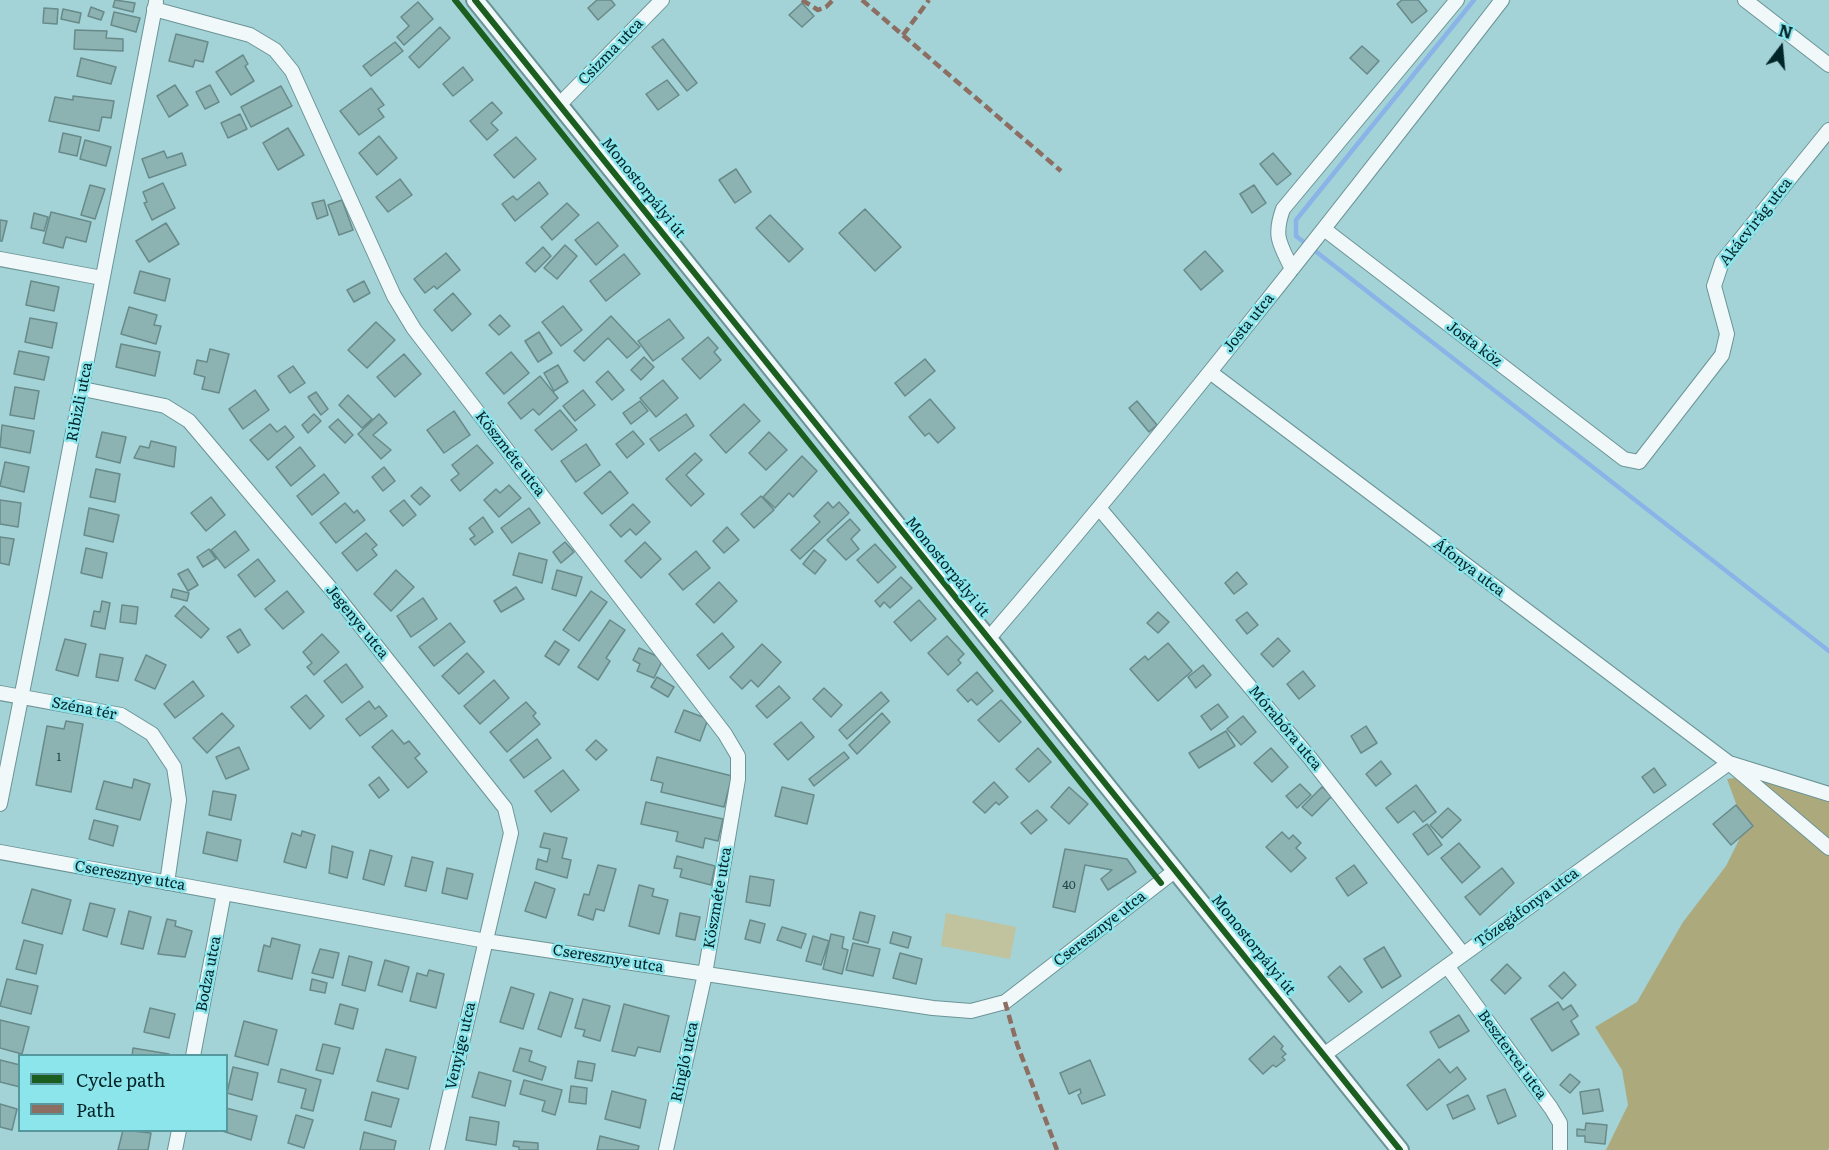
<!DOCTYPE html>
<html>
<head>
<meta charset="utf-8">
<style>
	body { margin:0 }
	#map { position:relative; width:1829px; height:1150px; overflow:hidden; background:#a3d3d6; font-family:Literata,serif }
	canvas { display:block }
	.legend { position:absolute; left:18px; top:1054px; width:210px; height:78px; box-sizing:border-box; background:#8de5ec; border:2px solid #55989e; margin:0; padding:8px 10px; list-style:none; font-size:18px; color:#002528 }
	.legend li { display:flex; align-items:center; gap:12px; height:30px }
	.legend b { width:30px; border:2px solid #55989e }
	.north { position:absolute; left:1751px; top:18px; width:60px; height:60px; -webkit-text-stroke:4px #8de5ec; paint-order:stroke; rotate:16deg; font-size:16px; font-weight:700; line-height:24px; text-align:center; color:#002528 }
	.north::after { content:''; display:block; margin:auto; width:21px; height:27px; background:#002528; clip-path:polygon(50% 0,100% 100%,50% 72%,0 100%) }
</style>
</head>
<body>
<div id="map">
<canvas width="1829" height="1150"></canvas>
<ul class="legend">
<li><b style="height:8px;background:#1b5e20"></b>Cycle path</li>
<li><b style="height:8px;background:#8d6e63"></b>Path</li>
</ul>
<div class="north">N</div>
</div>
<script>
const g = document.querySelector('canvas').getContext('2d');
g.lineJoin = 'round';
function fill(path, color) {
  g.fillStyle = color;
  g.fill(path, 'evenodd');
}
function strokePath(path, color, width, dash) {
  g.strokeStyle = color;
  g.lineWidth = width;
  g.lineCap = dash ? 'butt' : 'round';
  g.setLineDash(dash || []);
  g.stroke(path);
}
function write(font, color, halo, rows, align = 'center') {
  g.font = font + ' Literata,serif';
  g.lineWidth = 5;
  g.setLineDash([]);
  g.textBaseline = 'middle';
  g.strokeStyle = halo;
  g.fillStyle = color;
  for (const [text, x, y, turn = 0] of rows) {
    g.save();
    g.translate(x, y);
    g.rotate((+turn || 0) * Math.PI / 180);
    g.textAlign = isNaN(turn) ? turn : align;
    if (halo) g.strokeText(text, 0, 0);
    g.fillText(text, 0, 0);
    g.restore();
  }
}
fill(new Path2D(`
	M946 913 1016 927 1010 959 941 946Z`), '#c1c29e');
fill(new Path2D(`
	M1754 775 1829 799V1148L1828 1150H1606L1628 1105 1622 1070 1595 1027 1637 1002 1683 922 1726 866 1745 828 1727 779Z`), '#acaa7c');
strokePath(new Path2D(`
	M1474 0 1296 220V236L1829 651`), '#8ab4e7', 4.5);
const building = new Path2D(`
	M115 0 135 3 133 12 113 7Z
	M597 0H611L615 5 598 20 588 8Z
	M1402 0H1418L1427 11 1412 23 1397 4Z
	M418 2 433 19 404 45 397 37 409 26 401 17Z
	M802 3 814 16 802 27 789 15Z
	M91 7 104 12 101 20 88 16Z
	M44 8 58 9 57 24 43 23Z
	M63 9 81 13 79 23 61 19Z
	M114 12 140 18 136 32 111 25Z
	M440 27 450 38 419 68 409 57Z
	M75 30 107 31 106 38 123 39V51L74 49Z
	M176 34 208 42 203 62 195 60 193 67 169 61Z
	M663 39 697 83 687 91 652 47Z
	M395 42 403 51 371 76 363 66Z
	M1362 46 1379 61 1367 74 1350 58Z
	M243 55 248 64 245 66 254 81 231 95 216 72Z
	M81 58 116 67 111 84 77 76Z
	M463 67 473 80 453 96 443 84Z
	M667 80 679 95 658 110 646 94Z
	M175 85 188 105 169 117 157 96Z
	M210 85 219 102 205 109 196 92Z
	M281 86 292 106 251 127 241 107Z
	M371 88 384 105 378 109 384 117 359 135 340 111Z
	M73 96 114 101 111 118 102 117 99 131 49 121 55 97 73 100Z
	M492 102 502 113 491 123 498 130 487 140 470 121Z
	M240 114 247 129 228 138 221 123Z
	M288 128 304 155 278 170 263 143Z
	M63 133 81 137 77 156 59 152Z
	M379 136 397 158 377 175 359 153Z
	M516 137 536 159 514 178 494 155Z
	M85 140 111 147 106 166 80 159Z
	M164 151 167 158 182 153 186 165 149 178 142 159Z
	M1273 153 1291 174 1277 185 1260 164Z
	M736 169 751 192 735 203 719 180Z
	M400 179 412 195 388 212 376 197Z
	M539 182 548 194 515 221 502 204 513 196 517 200Z
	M163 183 175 208 152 220 144 203 147 202 143 192Z
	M90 185 105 189 95 219 81 215Z
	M1254 185 1266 203 1252 213 1240 194Z
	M324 200 328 215 317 219 312 203Z
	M342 200 353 230 339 235 328 205Z
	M567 203 579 215 552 240 541 227Z
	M865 209 901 247 875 271 839 233Z
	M51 212 91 222 86 242 66 237 63 248 43 243Z
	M34 213 48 217 44 231 31 228Z
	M770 215 803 249 789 262 756 228Z
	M0 220 7 221 2 241H0Z
	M598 222 618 246 596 265 575 240Z
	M166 223 179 244 149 262 136 241Z
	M565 245 577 256 557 279 544 268Z
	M543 247 551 256 535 272 526 263Z
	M1205 251 1223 271 1201 290 1184 270Z
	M446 253 460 270 437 289 434 286 425 293 414 279Z
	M624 254 640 274 606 301 590 281Z
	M140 271 170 279 165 301 134 293Z
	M31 281 59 287 54 311 26 305Z
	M364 281 370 293 354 302 347 290Z
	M453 293 471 314 452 331 434 310Z
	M563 306 582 330 561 346 542 322Z
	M129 307 157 315 154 325 161 326 156 344 121 334Z
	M500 315 510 326 499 335 489 325Z
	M611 316 640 347 627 358 608 338 584 361 574 351Z
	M30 318 57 323 52 348 25 342Z
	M669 319 684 338 653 361 638 341Z
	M376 322 395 340 367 368 348 350Z
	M539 332 552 353 538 362 525 341Z
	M708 337 718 348 714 352 721 360 700 379 682 359Z
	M121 344 160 352 155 376 116 367Z
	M210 349 229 354 219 393 202 389 205 377 194 374 197 360 207 362Z
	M19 351 49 357 44 380 14 374Z
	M511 352 529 373 504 394 486 373Z
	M404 354 421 374 395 397 377 377Z
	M644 357 654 367 641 380 631 370Z
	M925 359 935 371 905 396 895 383Z
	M558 365 568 382 554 391 544 373Z
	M293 366 305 383 290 393 278 376Z
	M608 371 624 390 612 400 596 382Z
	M540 376 558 398 539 415 533 409 521 419 508 403Z
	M663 380 678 398 656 417 640 398Z
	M15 387 39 391 34 419 10 415Z
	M255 390 269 410 243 429 229 409Z
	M583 390 595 405 575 421 563 406Z
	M316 392 328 409 321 415 308 397Z
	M348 395 372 419 362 428 339 405Z
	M930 399 955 428 938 443 929 433 925 436 909 417Z
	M640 401 648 411 631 424 623 413Z
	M1137 401 1157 425 1149 432 1129 408Z
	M744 404 760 421 726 453 710 435Z
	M560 410 577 430 552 450 535 430Z
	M454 411 470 435 444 453 427 430Z
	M314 414 321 421 308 433 302 425Z
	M379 414 387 423 373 435 391 450 381 459 358 434Z
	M686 414 694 426 659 451 650 439Z
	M338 419 353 435 345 443 329 427Z
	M270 424 277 432 285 426 294 437 268 460 250 440Z
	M2 425 34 431 30 453 0 447Z
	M633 431 644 444 627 458 616 444Z
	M102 432 126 437 120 463 96 457Z
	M769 432 787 450 766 470 749 453Z
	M151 441 176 447 174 467 134 458 140 446 149 448Z
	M586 444 600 465 576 482 561 461Z
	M477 445 493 463 460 491 451 480 459 474 452 465Z
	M300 447 315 466 291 486 276 467Z
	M695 453 702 460 686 475 704 494 691 506 666 479Z
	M802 456 817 471 793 497 789 493 775 508 763 497Z
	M5 462 29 467 24 492 0 486Z
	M384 467 395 481 383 491 372 477Z
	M96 469 120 474 115 502 90 497Z
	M610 471 628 493 602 514 584 493Z
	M324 474 339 493 312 515 297 496Z
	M509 485 521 498 499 517 484 500 496 489 500 493Z
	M421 487 430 496 420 505 411 496Z
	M761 496 774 510 754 528 741 514Z
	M211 497 225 515 206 531 191 513Z
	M0 500 21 503 18 527 0 524Z
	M404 500 416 515 403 526 390 511Z
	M828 502 833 508 839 502 849 513 800 559 791 550 820 522 814 516Z
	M345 503 354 513 357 510 365 520 336 543 320 523Z
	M633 504 650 522 636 535 630 529 621 537 610 525Z
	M89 508 119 515 113 542 84 535Z
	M529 508 540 523 512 543 501 528Z
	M483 517 493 532 475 545 470 539 475 536 469 528Z
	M850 519 860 530 851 539 859 549 846 560 827 540Z
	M727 527 739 540 724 553 713 541Z
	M235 531 249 550 225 568 211 550Z
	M366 533 377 545 372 549 377 555 357 571 342 553Z
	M0 537 14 539 9 565 0 563Z
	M565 542 574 552 561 563 553 552Z
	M645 542 661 559 641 578 625 561Z
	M875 544 896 567 878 583 857 560Z
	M86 548 107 553 102 578 81 573Z
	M209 549 216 559 203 567 197 557Z
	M814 550 826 560 815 574 803 564Z
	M696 551 710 568 683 590 669 574Z
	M519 553 547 560 542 583 513 575Z
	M258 559 275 581 255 597 238 575Z
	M188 569 198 585 188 591 178 574Z
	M396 570 414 587 391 611 374 594Z
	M557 570 582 577 576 596 552 589Z
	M1237 572 1247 584 1234 594 1225 583Z
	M901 577 912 588 890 608 884 602 880 607 875 601Z
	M719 582 737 601 714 623 696 604Z
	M516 587 524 599 501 612 494 601Z
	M173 589 189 593 187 601 171 597Z
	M287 591 304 612 283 629 265 609Z
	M591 591 607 602 579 641 563 630Z
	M423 598 437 619 411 637 397 616Z
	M919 600 936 619 911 641 894 622Z
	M102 601 110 603 105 629 91 626 94 611 100 612Z
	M122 605 138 607 136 624 120 622Z
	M184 606 209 629 201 638 175 616Z
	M1158 612 1169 622 1158 633 1147 623Z
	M1247 612 1258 625 1247 634 1236 620Z
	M610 620 625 630 606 658 610 661 598 680 578 667Z
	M450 623 465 642 434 666 419 647Z
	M240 629 250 645 238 653 227 637Z
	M722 633 734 647 709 669 697 655Z
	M322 634 339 652 314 675 307 667 312 663 303 652Z
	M947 636 964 654 958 660 961 663 948 675 928 653Z
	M1278 638 1290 651 1273 667 1261 654Z
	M65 639 86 644 78 676 56 670Z
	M555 641 569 650 559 665 545 656Z
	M1168 643 1192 671 1158 701 1130 669 1145 656 1148 660Z
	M762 644 781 662 758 687 751 680 742 689 730 677Z
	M639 648 663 659 654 678 637 671 640 664 633 660Z
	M467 653 484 672 459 694 442 676Z
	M100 654 123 658 118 681 96 677Z
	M146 655 166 665 155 689 135 680Z
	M346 664 363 687 342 703 324 681Z
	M1203 665 1211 675 1196 688 1188 677Z
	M1303 671 1315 686 1299 699 1287 684Z
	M977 672 993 691 977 705 971 699 968 702 957 690Z
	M657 677 674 687 668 697 651 687Z
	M494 680 509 698 480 724 464 706Z
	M193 681 204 696 175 718 164 704Z
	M779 686 790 698 767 718 756 706Z
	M824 688 842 705 831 717 813 699Z
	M881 692 889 701 847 739 839 730Z
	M306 695 324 716 310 729 291 707Z
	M1001 700 1021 722 999 742 978 720Z
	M369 701 375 709 379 706 387 716 360 736 346 719Z
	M526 702 536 713 533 716 540 724 507 752 490 732Z
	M1218 704 1228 717 1211 730 1201 716Z
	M684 710 708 719 700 741 675 732Z
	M222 713 234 726 207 753 193 738Z
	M882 713 890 722 857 754 849 745Z
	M1243 716 1256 732 1241 745 1227 729Z
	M66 721 83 724 71 792 36 785 47 726 64 729Z
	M801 722 814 737 788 760 774 744Z
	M1366 726 1377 743 1361 753 1351 736Z
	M392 730 404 744 409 741 420 754 415 758 427 772 408 788 372 747Z
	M1226 731 1235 746 1199 768 1189 753Z
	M537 739 551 758 524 778 510 760Z
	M596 740 607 750 596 760 586 750Z
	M239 747 249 769 226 779 216 757Z
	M1038 748 1051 762 1029 782 1016 769Z
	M1271 748 1288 767 1272 782 1254 763Z
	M844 752 849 758 814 786 809 779Z
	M657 757 732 776 724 807 661 792 663 783 651 780Z
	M1381 761 1391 774 1376 786 1366 774Z
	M1654 768 1666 785 1654 793 1642 777Z
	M563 770 579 790 551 812 535 791Z
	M379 777 389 790 379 798 369 785Z
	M134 779 150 784 140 820 96 809 104 781 132 788Z
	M994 782 1008 797 999 805 996 802 985 813 973 802Z
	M1300 784 1311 795 1297 808 1286 796Z
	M1416 785 1436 812 1423 822 1414 811 1398 823 1386 808Z
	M782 787 814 795 807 824 775 816Z
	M1069 787 1088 804 1069 824 1051 807Z
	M1322 787 1332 796 1312 816 1302 807Z
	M213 791 236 795 231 820 209 815Z
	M646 802 723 819 718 841 705 838 703 848 676 841 678 832 641 824Z
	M1736 805 1753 826 1731 845 1713 824Z
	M1448 808 1461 820 1442 838 1430 825Z
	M1037 810 1047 820 1031 834 1021 823Z
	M94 820 118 826 113 846 89 839Z
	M1427 824 1442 845 1428 855 1413 834Z
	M302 831 315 835 306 868 284 862 292 833 301 836Z
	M207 832 241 840 237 861 203 853Z
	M1282 832 1289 839 1293 835 1301 843 1296 848 1306 858 1291 872 1266 847Z
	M544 833 567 838 562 858 571 860 567 878 536 869 538 859 547 862 550 849 540 847Z
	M1459 843 1480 867 1462 883 1441 858Z
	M332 846 353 852 347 878 329 873Z
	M1065 849 1127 859 1136 872 1108 890 1101 879 1112 870 1085 865 1075 912 1053 907Z
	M370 850 392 856 384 885 363 879Z
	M677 856 715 866 711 885 680 877 682 869 674 868Z
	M412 857 433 862 426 891 405 886Z
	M598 865 616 869 604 911 596 909 593 920 578 915 584 894 589 895Z
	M1354 865 1367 883 1348 896 1336 878Z
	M447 868 473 874 467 899 442 893Z
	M1502 868 1514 883 1480 915 1465 897Z
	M750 876 774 880 770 906 746 902Z
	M535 882 555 889 546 918 525 911Z
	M639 885 654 889 652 896 668 900 659 934 629 926Z
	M32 889 71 900 62 934 22 923Z
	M90 903 115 909 107 937 83 930Z
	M129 911 151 917 143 949 121 944Z
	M860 912 875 916 868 943 853 939Z
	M680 913 700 917 695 940 676 936Z
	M167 919 176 921 175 926 192 931 185 957 158 954Z
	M750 920 765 924 760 943 745 939Z
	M782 927 806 934 801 948 777 940Z
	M893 932 911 937 908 948 890 943Z
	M831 934 844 937 842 948 848 950 842 974 823 969Z
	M813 936 829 941 821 965 806 961Z
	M272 938 300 945 292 979 258 971 264 945 270 947Z
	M24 940 43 945 36 974 16 969Z
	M853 943 880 949 873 976 846 970Z
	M1384 947 1401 976 1382 988 1364 959Z
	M320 949 339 953 333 978 312 973Z
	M900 953 922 959 916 984 893 978Z
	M349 956 372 962 365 991 342 985Z
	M385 960 409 967 402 992 378 985Z
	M1507 964 1521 978 1505 994 1491 980Z
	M1340 966 1362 992 1349 1002 1328 977Z
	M429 970 444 974 436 1008 410 1001 417 973 427 976Z
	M1564 972 1576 985 1562 999 1549 986Z
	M7 979 38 986 31 1014 0 1006Z
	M312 979 327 983 325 993 310 990Z
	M511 987 534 994 523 1029 500 1022Z
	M550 992 573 999 561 1037 538 1029Z
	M583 999 610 1006 600 1041 583 1036 585 1030 575 1028Z
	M1558 1002 1563 1010 1571 1005 1578 1016 1571 1021 1579 1034 1552 1051 1531 1019Z
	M340 1004 358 1009 353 1029 335 1024Z
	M624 1004 669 1016 660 1052 638 1047 635 1056 612 1051Z
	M150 1008 175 1014 169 1038 144 1032Z
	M1459 1015 1469 1031 1439 1048 1430 1032Z
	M0 1020 29 1027 22 1054 0 1048Z
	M244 1021 277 1030 268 1065 235 1056Z
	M1274 1036 1283 1046 1281 1049 1286 1054 1282 1057 1285 1060 1276 1067 1273 1065 1263 1074 1249 1059Z
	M323 1044 340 1048 333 1074 316 1070Z
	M133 1048 169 1054 168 1056H132Z
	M520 1048 532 1051 529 1061 546 1067 542 1080 513 1071Z
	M386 1049 416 1057 408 1089 377 1081Z
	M1439 1059 1450 1073 1457 1067 1466 1079 1427 1110 1407 1085Z
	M0 1060 20 1065V1087L0 1082Z
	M1090 1060 1105 1095 1082 1104 1078 1095 1081 1093 1080 1089 1069 1094 1060 1073Z
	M578 1061 595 1064 592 1081 575 1078Z
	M233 1067 258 1073 252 1100 227 1093Z
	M281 1069 321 1080 313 1111 301 1108 306 1089 278 1082Z
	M479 1072 511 1081 505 1106 472 1097Z
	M1570 1074 1580 1082 1570 1093 1560 1085Z
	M524 1080 562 1090 555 1115 542 1111 545 1101 520 1094Z
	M571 1086 587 1088 586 1104 569 1102Z
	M1505 1089 1516 1116 1498 1124 1487 1096Z
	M1599 1089 1603 1111 1583 1114 1580 1092Z
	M612 1091 646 1100 640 1128 605 1119Z
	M372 1092 399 1099 391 1127 365 1120Z
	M1468 1095 1475 1109 1453 1119 1447 1105Z
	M0 1104 17 1109 12 1130 0 1127Z
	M226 1108 257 1116 251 1140 219 1130H226Z
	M296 1115 313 1120 304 1148 288 1143Z
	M470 1117 499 1122 496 1145 466 1140Z
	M1586 1123 1607 1125 1605 1144 1585 1142V1136H1577V1129L1585 1130Z
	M123 1130 151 1133 148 1150H118Z
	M364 1132 396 1141 394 1150H360Z
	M600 1136 639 1146 638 1150H597Z
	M514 1141 538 1143V1150H519V1147L513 1146Z`);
fill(building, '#8cb2b1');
strokePath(building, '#688a8a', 1.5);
const minor = new Path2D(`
	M1745 0 1829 65
	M154 9 250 35 275 50 292 71 394 296 414 329 725 734 738 756V779L705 974 666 1150
	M560 104 662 0
	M1324 229 1624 459 1639 462 1722 355 1727 334 1714 286 1722 262 1829 130
	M0 259 102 278
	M1292 269C1280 244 1273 237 1283 209L1457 0
	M1210 372 1729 763 1829 848
	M83 389 165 406 189 421 336 595 505 808 511 833 437 1150
	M1100 509 1310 758 1463 954
	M989 638C1167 431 1335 216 1502 0
	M0 693 121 715 152 734 174 767 179 800 167 883
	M0 804C54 537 104 269 156 2
	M0 852 486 941 933 1008 971 1011 1005 1002 1176 870
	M1447 966 1551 1108 1560 1123V1150
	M1325 1054 1729 763 1829 794
	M193 1056 224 893
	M175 1150 179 1130`);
const tertiary = new Path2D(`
	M475 0 1400 1150`);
strokePath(minor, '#6b9497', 16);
strokePath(tertiary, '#6b9497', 20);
strokePath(minor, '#f1f8f9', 14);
strokePath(tertiary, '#f1f8f9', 16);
strokePath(new Path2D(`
	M802 0 818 10 826 7 833 0
	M862 0 1061 171
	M903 35 929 0
	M1005 1002 1017 1044 1057 1150`), '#8d6e63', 4.5, [9, 4.5]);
strokePath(new Path2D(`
	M455 0 1161 883
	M475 0 1400 1150`), '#1b5e20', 6);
write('12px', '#23484a', null, [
	["1",59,757],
	["40",1069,885]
]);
write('15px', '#002528', '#8de5ec', [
	["Csizma utca",611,52,-46],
	["Monostorpályi út",643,188,51],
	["Akácvirág utca",1756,222,-52],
	["Josta utca",1249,323,-51],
	["Josta köz",1474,344,37],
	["Ribizli utca",80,402,-79],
	["Köszméte utca",510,454,52],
	["Monostorpályi út",947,567,51],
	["Áfonya utca",1469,568,37],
	["Jegenye utca",357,622,51],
	["Széna tér",84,709,11],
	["Mórabóra utca",1285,728,50],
	["Cseresznye utca",130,876,10],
	["Köszméte utca",718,898,-80],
	["Tőzegáfonya utca",1527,908,-36],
	["Cseresznye utca",1100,929,-38],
	["Monostorpályi út",1253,945,51],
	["Cseresznye utca",608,959,9],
	["Bodza utca",209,974,-79],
	["Venyige utca",461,1046,-77],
	["Besztercei utca",1512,1055,54],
	["Ringló utca",685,1062,-78]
]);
</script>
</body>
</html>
